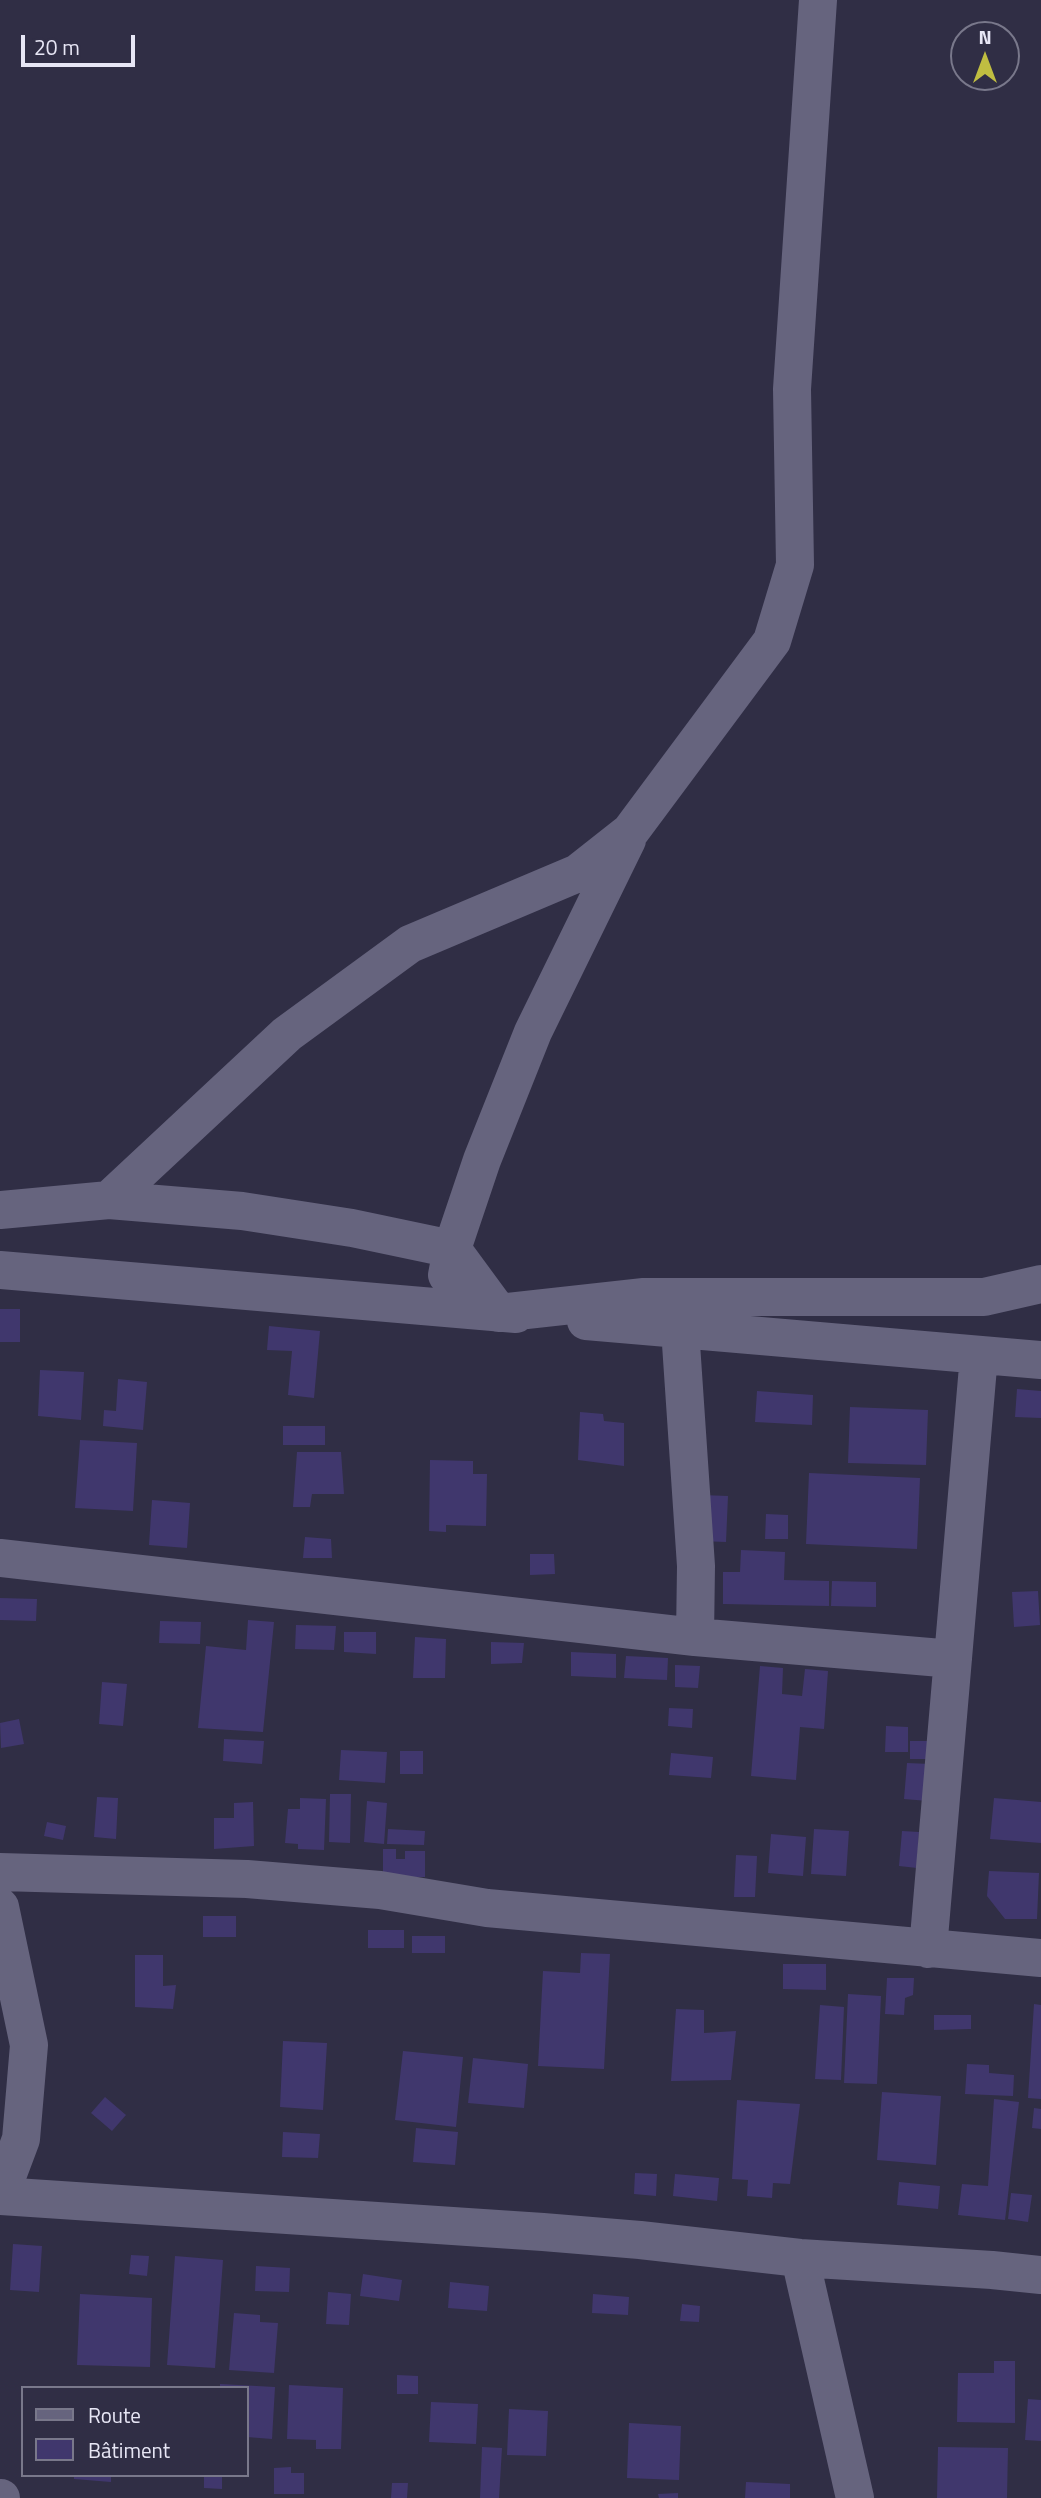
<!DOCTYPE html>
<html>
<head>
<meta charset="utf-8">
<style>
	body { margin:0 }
	#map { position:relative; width:1041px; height:2498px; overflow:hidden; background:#302e45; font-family:"Titillium Web",sans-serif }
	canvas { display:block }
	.legend { position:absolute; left:21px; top:2386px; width:228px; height:91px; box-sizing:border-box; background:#302e45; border:2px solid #79788b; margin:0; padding:9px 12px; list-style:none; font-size:21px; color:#e7e6f5 }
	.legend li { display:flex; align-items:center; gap:14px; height:35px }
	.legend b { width:35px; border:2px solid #79788b }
	.north { position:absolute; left:950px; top:21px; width:70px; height:70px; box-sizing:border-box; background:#302e45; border:2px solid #79788b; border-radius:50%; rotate:0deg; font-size:19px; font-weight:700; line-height:28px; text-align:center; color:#e7e6f5 }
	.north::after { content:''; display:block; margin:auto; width:24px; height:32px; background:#c0be41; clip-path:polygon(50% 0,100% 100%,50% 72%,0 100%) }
	.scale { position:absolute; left:21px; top:35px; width:114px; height:32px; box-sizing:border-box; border:4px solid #e7e6f5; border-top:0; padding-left:9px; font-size:21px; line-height:24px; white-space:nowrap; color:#e7e6f5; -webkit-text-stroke:5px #302e45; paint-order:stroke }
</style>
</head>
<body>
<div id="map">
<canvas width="1041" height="2498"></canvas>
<ul class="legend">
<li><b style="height:9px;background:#66647e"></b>Route</li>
<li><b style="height:19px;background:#40376d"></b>Bâtiment</li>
</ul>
<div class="north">N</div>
<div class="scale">20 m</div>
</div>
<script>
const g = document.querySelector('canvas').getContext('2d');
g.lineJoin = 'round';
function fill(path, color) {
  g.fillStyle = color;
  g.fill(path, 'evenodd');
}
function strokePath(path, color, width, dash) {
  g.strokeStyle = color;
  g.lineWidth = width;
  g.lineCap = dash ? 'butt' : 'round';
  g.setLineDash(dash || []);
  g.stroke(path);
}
fill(new Path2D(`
	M0 1309H20V1342H0Z
	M269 1326 320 1331 314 1398 288 1395 292 1351 267 1350Z
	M40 1370 84 1372 81 1420 38 1416Z
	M118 1379 147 1382 143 1430 103 1426 104 1410 116 1411Z
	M1017 1389 1041 1391V1418L1015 1417Z
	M757 1391 813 1395 812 1425 755 1422Z
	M850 1407 928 1410 926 1465 848 1463Z
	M580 1412 603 1414 604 1421 624 1423V1466L578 1460Z
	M283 1426H325V1445H283Z
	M80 1440 137 1443 133 1511 75 1508Z
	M297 1452H341L344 1494H312L310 1507H293Z
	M430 1460 473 1461V1474H487L486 1526 446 1525V1532L429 1531Z
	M809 1473 920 1478 917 1549 806 1544Z
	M702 1495 728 1496 726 1542 700 1541Z
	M152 1500 190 1503 187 1548 149 1545Z
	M766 1514 788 1515V1539H765Z
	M305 1537 331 1539 332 1558H303Z
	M741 1550 785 1552 784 1580 829 1581V1606L723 1604V1572H740Z
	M530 1554H554L555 1574 530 1575Z
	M832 1581 876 1582V1607L831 1606Z
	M1038 1591 1040 1625 1014 1627 1012 1592Z
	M0 1598 37 1599 36 1621 0 1620Z
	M248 1620 274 1622 263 1732 198 1728 206 1646 246 1650Z
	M160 1621 201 1622 200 1644 159 1643Z
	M296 1625 336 1626 334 1650 295 1649Z
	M344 1632H376V1654L344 1652Z
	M415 1637 446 1639 445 1678H413Z
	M491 1642 524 1643 522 1663 491 1664Z
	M571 1652 616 1654V1678L571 1676Z
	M626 1656 668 1658 667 1680 624 1678Z
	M675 1665 700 1666 698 1688 675 1687Z
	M760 1666 783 1668 782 1694 802 1696 805 1669 828 1671 824 1729 800 1727 796 1780 751 1776Z
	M102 1682 127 1684 123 1726 99 1724Z
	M669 1708 693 1709 692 1728 668 1726Z
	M19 1719 24 1744 1 1748 0 1723Z
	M886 1726 908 1727V1752H885Z
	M224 1739 264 1741 262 1764 223 1761Z
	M910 1741H930V1759H910Z
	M341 1750 387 1752 385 1783 339 1780Z
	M400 1751H423V1774H400Z
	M671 1753 713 1757 711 1778 669 1775Z
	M907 1763 930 1764 928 1801 904 1799Z
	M330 1794H351L350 1843 329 1842Z
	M97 1797 118 1798 116 1839 94 1837Z
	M300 1798 326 1799 324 1850 298 1849V1844L285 1843 288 1809H300Z
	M994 1798 1041 1802V1843L990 1839Z
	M367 1801 387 1803 384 1844 364 1842Z
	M253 1802 254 1846 214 1849V1818H234V1803Z
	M47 1822 66 1826 63 1840 44 1836Z
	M388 1829 425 1831 424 1845 387 1844Z
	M814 1829 849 1831 846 1876 811 1874Z
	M902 1831 919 1832 917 1868 899 1866Z
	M771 1834 806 1837 803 1876 768 1873Z
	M383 1849H396V1859H405V1851H425V1877H383Z
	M736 1855 757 1856 755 1897H734Z
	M989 1871 1039 1873 1037 1919H1005L987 1896Z
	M203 1916H236V1937H203Z
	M368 1930H404V1948H368Z
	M412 1936H445V1953H412Z
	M581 1953 610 1954 604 2069 538 2066 543 1971 580 1973Z
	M135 1955H163V1986L176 1985 173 2009 135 2007Z
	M783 1964H826V1990L783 1989Z
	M887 1978H914L913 1995 905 1998 904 2015 885 2014Z
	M848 1994 881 1996 877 2084 844 2083Z
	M1034 2004 1041 2005V2099L1028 2098Z
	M820 2005 844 2007 841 2080 815 2079Z
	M676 2009 704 2010V2033L736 2031 731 2080 671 2081Z
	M934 2015H971V2029L934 2030Z
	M283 2041 327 2043 323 2110 280 2107Z
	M403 2051 463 2057 456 2127 395 2120Z
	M473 2058 528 2064 524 2108 468 2103Z
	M967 2064 989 2065V2073L1014 2075 1013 2096 965 2094Z
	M882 2092 941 2096 936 2165 877 2160Z
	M105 2097 126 2115 112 2131 91 2113Z
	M994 2099 1019 2102 1005 2220 958 2215 962 2184 988 2186Z
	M737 2100 800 2104 790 2184 773 2183 772 2198 747 2196 748 2180 732 2179Z
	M1034 2108 1041 2109V2129L1032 2128Z
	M416 2128 458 2132 455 2165 413 2162Z
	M283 2132 320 2134 318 2158 282 2157Z
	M635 2173 657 2174 656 2196 634 2194Z
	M675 2174 719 2178 717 2201 673 2196Z
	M899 2182 940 2186 938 2209 897 2205Z
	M1011 2193 1032 2195 1028 2222 1008 2219Z
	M13 2244 42 2246 39 2292 10 2290Z
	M131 2255 149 2256 147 2276 129 2274Z
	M175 2256 223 2260 215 2368 167 2365Z
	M256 2266 290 2268 289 2292 255 2291Z
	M363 2274 402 2280 399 2301 360 2296Z
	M450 2282 489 2286 487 2311 448 2308Z
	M328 2292 351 2294 349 2325 326 2324Z
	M80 2294 152 2298 150 2367 77 2365Z
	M593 2294 629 2297 628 2315 592 2313Z
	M682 2304 700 2306 699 2322 680 2321Z
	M234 2313 260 2315V2322L278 2323 274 2373 229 2370Z
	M994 2361H1015V2423L957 2422 958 2373H994Z
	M397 2375 418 2376V2394H397Z
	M220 2384 275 2387 272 2439 247 2437V2388H220Z
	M289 2385 343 2388 341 2449H316V2440L287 2439Z
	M1028 2399 1041 2400V2441L1025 2440Z
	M431 2402 478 2404 476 2444 429 2442Z
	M509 2409 548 2411 546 2456 507 2455Z
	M629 2423 681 2426 679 2480 627 2478Z
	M482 2447 502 2448 499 2498H480Z
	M938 2447 1008 2448 1007 2498H937Z
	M291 2467V2473H304V2494H274V2468Z
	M74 2475H111V2482L74 2479Z
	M204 2475H222V2489L204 2488Z
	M746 2482 790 2484V2498H745Z
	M392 2483H408L407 2498H391Z
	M678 2493V2498H659L658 2494Z`), '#40376d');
strokePath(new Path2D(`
	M109 1200 287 1034 410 944 578 873 630 832 772 641 795 565 792 389 818 0
	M0 1210 109 1200 242 1211 352 1228 452 1249 499 1313 644 1297H984L1041 1284
	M0 1270 516 1314
	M447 1275 452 1249 482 1160 533 1032 627 840
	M586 1321 1041 1360
	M680 1329 696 1566 695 1637
	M0 1558 695 1637 953 1659
	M0 1872 247 1879 380 1890 487 1908 1041 1958
	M0 1907 29 2045 21 2139 0 2195
	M928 1949 979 1355
	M0 2196 543 2232 640 2240 800 2258 992 2270 1041 2275
	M800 2258 855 2498
	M0 2498H1`), '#66647e', 38);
</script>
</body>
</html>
